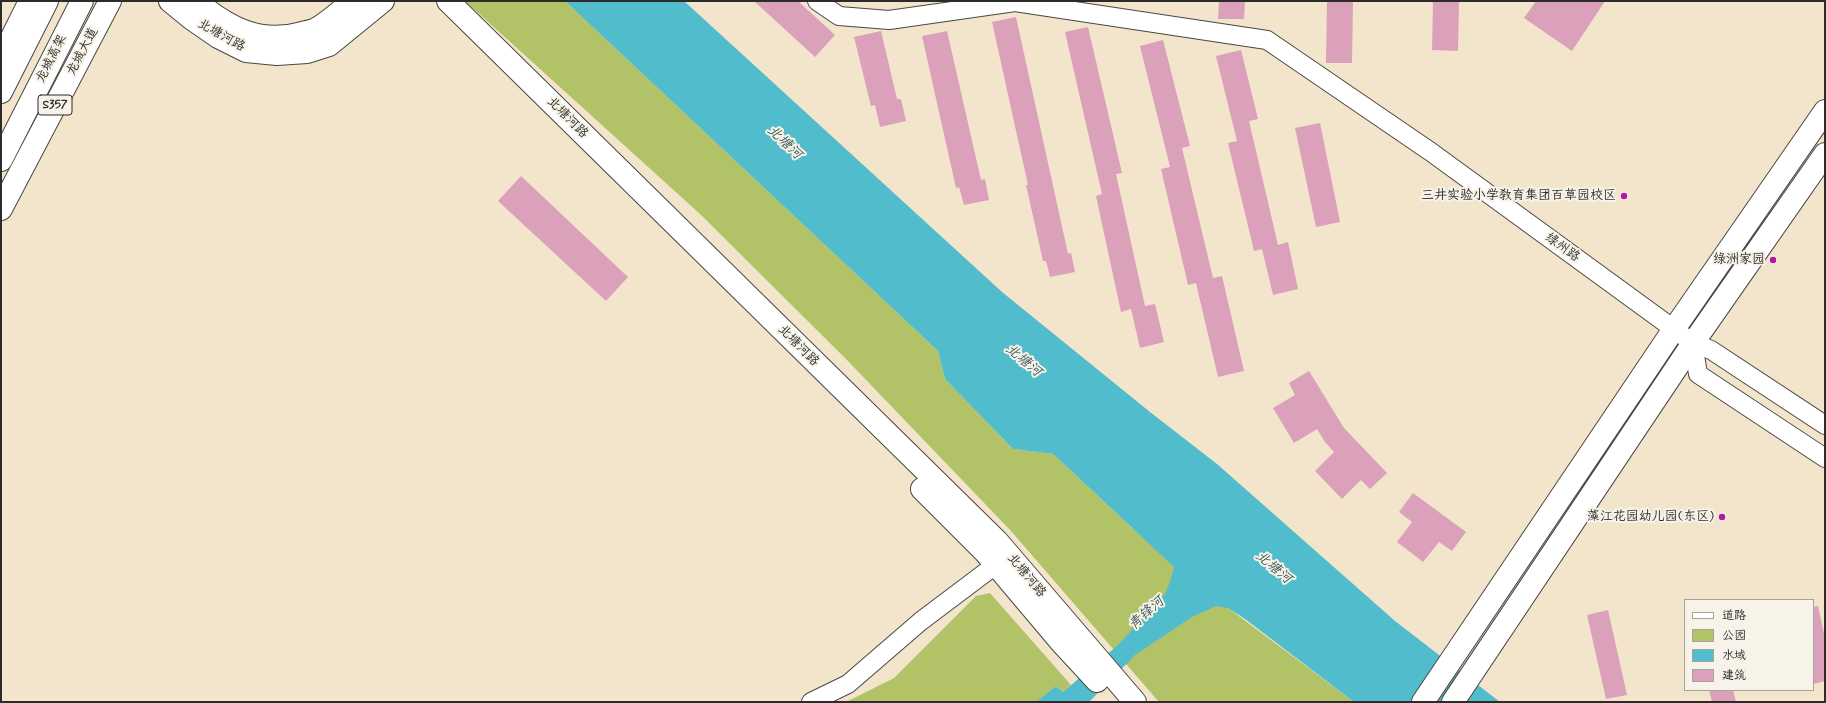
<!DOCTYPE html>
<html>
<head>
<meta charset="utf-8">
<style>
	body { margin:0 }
	#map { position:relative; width:1826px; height:703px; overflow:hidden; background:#f2e5cb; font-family:Mynerve,"LXGW WenKai TC",sans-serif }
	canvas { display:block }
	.frame { position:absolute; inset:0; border:2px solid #2b2b2b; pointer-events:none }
	.legend { position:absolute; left:1684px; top:599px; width:130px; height:92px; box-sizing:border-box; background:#f7f3e8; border:1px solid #a5a39c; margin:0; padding:5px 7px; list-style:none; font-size:12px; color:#2b2b2b }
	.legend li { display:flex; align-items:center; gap:8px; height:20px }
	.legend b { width:20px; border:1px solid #a5a39c }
</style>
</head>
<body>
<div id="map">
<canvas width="1826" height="703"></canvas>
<div class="frame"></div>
<ul class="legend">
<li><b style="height:5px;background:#fff"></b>道路</li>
<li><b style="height:11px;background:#b2c367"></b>公园</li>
<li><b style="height:11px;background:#51bccc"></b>水域</li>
<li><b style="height:11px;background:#dba1ba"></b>建筑</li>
</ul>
</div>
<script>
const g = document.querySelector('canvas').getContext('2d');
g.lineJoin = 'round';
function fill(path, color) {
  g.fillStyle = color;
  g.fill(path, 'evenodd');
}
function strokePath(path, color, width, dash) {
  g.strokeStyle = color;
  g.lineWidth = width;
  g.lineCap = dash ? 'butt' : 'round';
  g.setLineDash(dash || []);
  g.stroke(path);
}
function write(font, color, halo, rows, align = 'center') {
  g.font = font + ' Mynerve,"LXGW WenKai TC",sans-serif';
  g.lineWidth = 4;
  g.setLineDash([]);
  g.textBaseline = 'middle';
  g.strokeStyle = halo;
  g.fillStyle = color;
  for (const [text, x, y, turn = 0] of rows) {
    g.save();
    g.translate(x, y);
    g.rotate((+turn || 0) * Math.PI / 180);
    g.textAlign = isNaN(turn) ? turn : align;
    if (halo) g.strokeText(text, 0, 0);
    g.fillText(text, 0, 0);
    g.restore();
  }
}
fill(new Path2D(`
	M465 1H565L938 351 945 379 1013 449 1053 454 1131 527 1228 608 1354 702H1159L1011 531 846 359 700 214Z
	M990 593 1071 685 1063 692 1056 686 1036 702H846L894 678 976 596Z`), '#b2c367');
fill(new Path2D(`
	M565 1H684L1002 292 1150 412 1217 464 1395 621 1500 702H1354L1245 619 1228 608 1216 606 1192 617 1135 655 1089 702H1036L1056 686 1063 692 1118 645 1165 594 1170 582 1174 567 1053 454 1013 449 945 379 938 351Z`), '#51bccc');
fill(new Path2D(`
	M754 1H798L835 35 815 57Z
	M1219 1H1245L1244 19H1218Z
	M1327 1H1353L1352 63H1326Z
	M1433 1H1459L1458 51 1432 50Z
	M1536 1H1605L1572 51 1524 18Z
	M1016 17 1068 254 1071 253 1075 272 1050 277 1046 261H1043L1026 185H1028L992 22Z
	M1088 27 1122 173 1116 174 1145 306 1155 304 1164 342 1140 348 1131 309 1121 312 1096 196 1102 194 1065 32Z
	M881 31 897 99H901L906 121 880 127 875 105 871 106 854 37Z
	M947 31 981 180 985 179 989 200 964 205 959 187 956 188 922 36Z
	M1163 40 1190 146 1182 148 1213 278 1222 276 1244 371 1218 377 1196 283 1188 285 1161 169 1170 167 1140 46Z
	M1241 50 1258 119 1249 121 1278 245 1288 242 1298 289 1273 295 1262 249 1254 251 1228 143 1237 141 1216 56Z
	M1320 123 1340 222 1316 227 1295 128Z
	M521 176 628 277 606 301 498 201Z
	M1309 371 1344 428 1387 473 1370 489 1361 480 1342 499 1315 471 1334 452 1325 442 1317 429 1294 443 1273 408 1295 395 1289 383Z
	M1413 493 1466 532 1452 551 1439 542 1423 562 1397 542 1412 522 1399 512Z
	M1818 606 1825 638V681L1813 684V607Z
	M1608 610 1627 695 1606 699 1587 615Z
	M1709 690H1733L1736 702H1712Z`), '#dba1ba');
const minor = new Path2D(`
	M817 1 839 16 889 20 1015 2 1267 40 1431 152 1693 343 1711 350 1825 425
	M1693 343 1698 374 1825 458
	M811 702 848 684 921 621 1006 557`);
const major = new Path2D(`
	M170 1 192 19 218 37 246 51 277 54 307 52 329 45 383 1
	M196 1C228 28 260 45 302 33 306 32 312 31 316 29 329 22 341 10 353 1
	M448 1 997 541 1135 702
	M1 59 30 1
	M1 209 110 1
	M922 489 985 552 1060 641 1097 681
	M1423 702 1674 329 1825 111
	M1453 702 1693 343 1825 154`);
const highway = new Path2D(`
	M1 92 47 1
	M1 160 82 1`);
strokePath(minor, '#494743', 20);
strokePath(major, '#494743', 24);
strokePath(highway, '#494743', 24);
strokePath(minor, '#fff', 18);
strokePath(major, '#fff', 22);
strokePath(highway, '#fff', 22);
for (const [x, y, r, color] of [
	[1624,196,4,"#b5179e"],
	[1773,260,4,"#b5179e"],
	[1722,517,4,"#b5179e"]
]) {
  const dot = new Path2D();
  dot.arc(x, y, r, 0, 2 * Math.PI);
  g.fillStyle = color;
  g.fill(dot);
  strokePath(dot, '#f7f3e8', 1.5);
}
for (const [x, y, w] of [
	[55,105,34]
]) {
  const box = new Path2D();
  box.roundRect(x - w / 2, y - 10, w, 20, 3);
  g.fillStyle = '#f7f3e8';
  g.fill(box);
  strokePath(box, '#2b2b2b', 1);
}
write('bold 12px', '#2b2b2b', null, [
	["S357",55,105]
]);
write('13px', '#2b2b2b', '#f7f3e8', [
	["北塘河路",221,36,29],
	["龙城大道",83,52,-62],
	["龙城高架",52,59,-63],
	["北塘河路",567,118,45],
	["绿州路",1562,248,36],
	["北塘河路",798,346,45],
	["北塘河路",1026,576,50]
]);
write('13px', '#2b2b2b', '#f7f3e8', [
	["三井实验小学教育集团百草园校区",1616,196],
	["绿洲家园",1765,260],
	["藻江花园幼儿园(东区)",1714,517]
], 'right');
write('italic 14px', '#36565b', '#f7f3e8', [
	["北塘河",784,143,43],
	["北塘河",1023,361,40],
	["北塘河",1273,568,40],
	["青锋河",1147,614,-42]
]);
</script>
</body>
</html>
